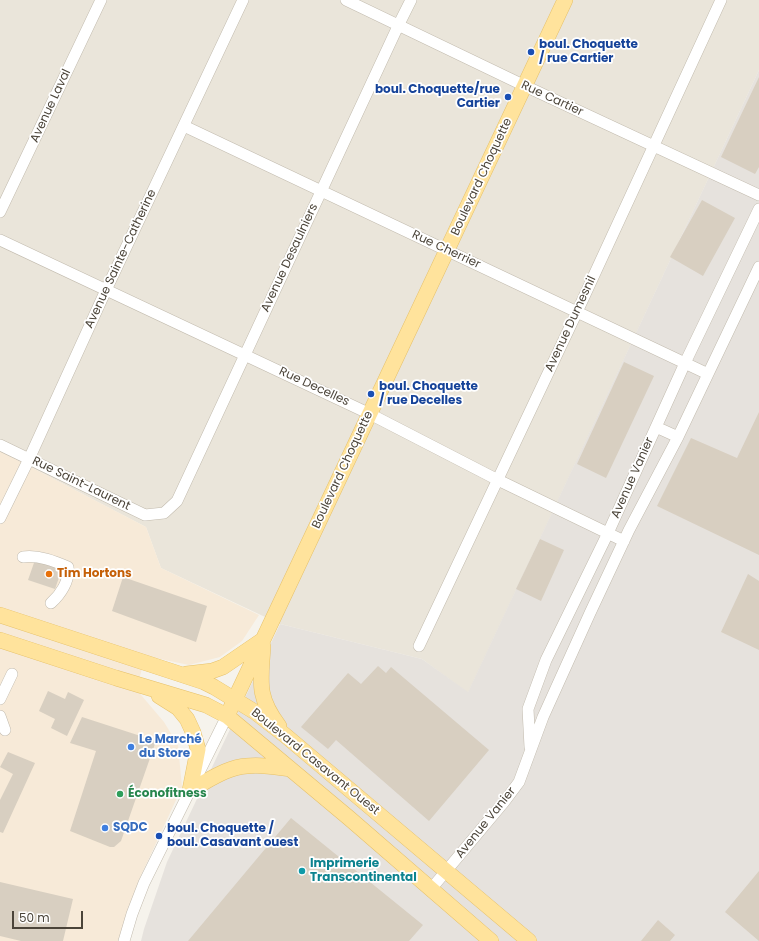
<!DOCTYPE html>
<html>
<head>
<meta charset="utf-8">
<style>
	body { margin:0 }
	#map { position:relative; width:759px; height:941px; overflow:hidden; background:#f6f3ec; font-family:Poppins,sans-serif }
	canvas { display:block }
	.scale { position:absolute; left:12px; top:911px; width:71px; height:18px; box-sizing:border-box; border:2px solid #4b4439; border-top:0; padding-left:5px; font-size:12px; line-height:14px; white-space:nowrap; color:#4b4439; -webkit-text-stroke:3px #fff; paint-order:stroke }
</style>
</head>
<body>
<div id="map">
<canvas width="759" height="941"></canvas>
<div class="scale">50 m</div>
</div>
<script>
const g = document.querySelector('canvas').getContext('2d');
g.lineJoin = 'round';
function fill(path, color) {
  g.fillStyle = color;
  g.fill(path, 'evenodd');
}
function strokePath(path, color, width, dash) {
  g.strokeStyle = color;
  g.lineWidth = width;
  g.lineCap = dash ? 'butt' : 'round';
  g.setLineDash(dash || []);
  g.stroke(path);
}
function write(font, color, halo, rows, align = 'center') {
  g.font = font + ' Poppins,sans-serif';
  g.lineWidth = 3.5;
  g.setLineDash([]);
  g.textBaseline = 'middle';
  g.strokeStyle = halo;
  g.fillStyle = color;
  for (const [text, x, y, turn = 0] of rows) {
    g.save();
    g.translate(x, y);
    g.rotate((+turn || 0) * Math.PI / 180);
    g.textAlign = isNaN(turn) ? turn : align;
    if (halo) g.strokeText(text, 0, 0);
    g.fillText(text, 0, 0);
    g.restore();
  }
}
fill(new Path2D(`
	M0 0H759V70L468 693 422 659 280 624 161 568 146 527 0 451Z`), '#eae5da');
fill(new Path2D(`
	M0 451 146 527 161 568 259 615 242 641 220 657 189 665 146 656 136 689 164 722 178 745 182 787 139 880 119 941H0Z`), '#f7ead8');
fill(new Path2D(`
	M759 70V941H141L144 929 167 862 280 624 422 659 468 692Z`), '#e6e2dd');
fill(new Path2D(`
	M759 77V167L755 174 721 157Z
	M702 200 735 218 703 276 670 257Z
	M624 362 654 376 606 478 577 464Z
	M759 412V555L657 506 691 438 737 458Z
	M540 539 564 550 541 601 516 589Z
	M35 560 62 569 55 589 28 580Z
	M748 574 759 581V650L721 632Z
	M123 577 207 606 196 642 112 611Z
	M378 666 386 673 391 667 489 750 429 821 336 740 328 749 301 727 348 673 361 684Z
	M48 691 65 699 68 692 84 700 67 736 51 728 55 719 39 711Z
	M82 717 156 741 121 841 114 847H110L70 831 96 751 70 743Z
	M8 752 35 763 3 833 0 832V800L13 774 0 767Z
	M291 818 423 925 409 941H188Z
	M759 871V941L725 912Z
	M0 882 73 899 63 941H21L0 936Z
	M658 920 675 935 670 941H641Z`), '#d8cfc1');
const minor = new Path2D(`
	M346 0 525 86 759 195
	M184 126 708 374
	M0 212 101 0
	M0 240 370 414 498 480 624 541
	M656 427 678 437
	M0 445 145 515 164 513 177 501 399 24 411 0
	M0 518 29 459 106 290 243 0
	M23 557C39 555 54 561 68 567 70 581 60 595 51 603
	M419 646 577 312 721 0
	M0 699 12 674
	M0 716 5 730
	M530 747 528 709 546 660 608 533 685 363 759 209
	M431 889 504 802 519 782 543 717 590 613 629 530 678 437 759 267
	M124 941 132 914 144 883 227 716`);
const major = new Path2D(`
	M0 615 204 682 214 687 255 712 286 736 529 941
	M0 640 116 678 206 705 227 716 349 818 491 941
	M263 646C261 681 256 696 279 726
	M186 674 212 671 223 667 261 641
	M159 696 178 708 187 719 193 732 198 749 190 790
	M227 716 565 0
	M190 790C208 781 227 767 247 766 261 764 276 767 290 769`);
strokePath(minor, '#c2bbae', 12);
strokePath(major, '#e6c16a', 16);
strokePath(minor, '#fff', 11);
strokePath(major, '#ffe39c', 15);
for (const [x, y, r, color] of [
	[531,52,4,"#1a4fb4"],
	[508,97,4,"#1a4fb4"],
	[371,394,4,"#1a4fb4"],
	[49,574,4,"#e8710a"],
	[131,747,4,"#3f7fe0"],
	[120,794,4,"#2e9e5b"],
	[105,828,4,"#3f7fe0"],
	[159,836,4,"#1a4fb4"],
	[302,871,4,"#0f9aa8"]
]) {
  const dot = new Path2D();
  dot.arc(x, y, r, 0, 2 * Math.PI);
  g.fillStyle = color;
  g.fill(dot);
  strokePath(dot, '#fff', 1.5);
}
write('bold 12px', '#164399', '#fff', [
	["boul. Choquette",539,45],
	["/ rue Cartier",539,59],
	["boul. Choquette/rue",500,90,"right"],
	["Cartier",500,104,"right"],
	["boul. Choquette",379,387],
	["/ rue Decelles",379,401],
	["boul. Choquette /",167,829],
	["boul. Casavant ouest",167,843]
], 'left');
write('12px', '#4b4439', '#fff', [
	["Rue Cartier",552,99,25],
	["Avenue Laval",51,106,-65],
	["Boulevard Choquette",482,177,-65],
	["Rue Cherrier",446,250,25],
	["Avenue Desaulniers",290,258,-65],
	["Avenue Sainte-Catherine",121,259,-65],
	["Avenue Dumesnil",571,324,-65],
	["Rue Decelles",314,387,25],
	["Boulevard Choquette",343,470,-65],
	["Avenue Vanier",633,478,-66],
	["Rue Saint-Laurent",81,484,26],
	["Boulevard Casavant Ouest",315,762,39],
	["Avenue Vanier",486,823,-51]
]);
write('bold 12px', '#c56008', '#fff', [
	["Tim Hortons",57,574]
], 'left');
write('bold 12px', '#366cbe', '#fff', [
	["Le Marché",139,740],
	["du Store",139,754],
	["SQDC",113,828]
], 'left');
write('bold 12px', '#27864d', '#fff', [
	["Éconofitness",128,794]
], 'left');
write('bold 12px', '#0d838f', '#fff', [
	["Imprimerie",310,864],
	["Transcontinental",310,878]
], 'left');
</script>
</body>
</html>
